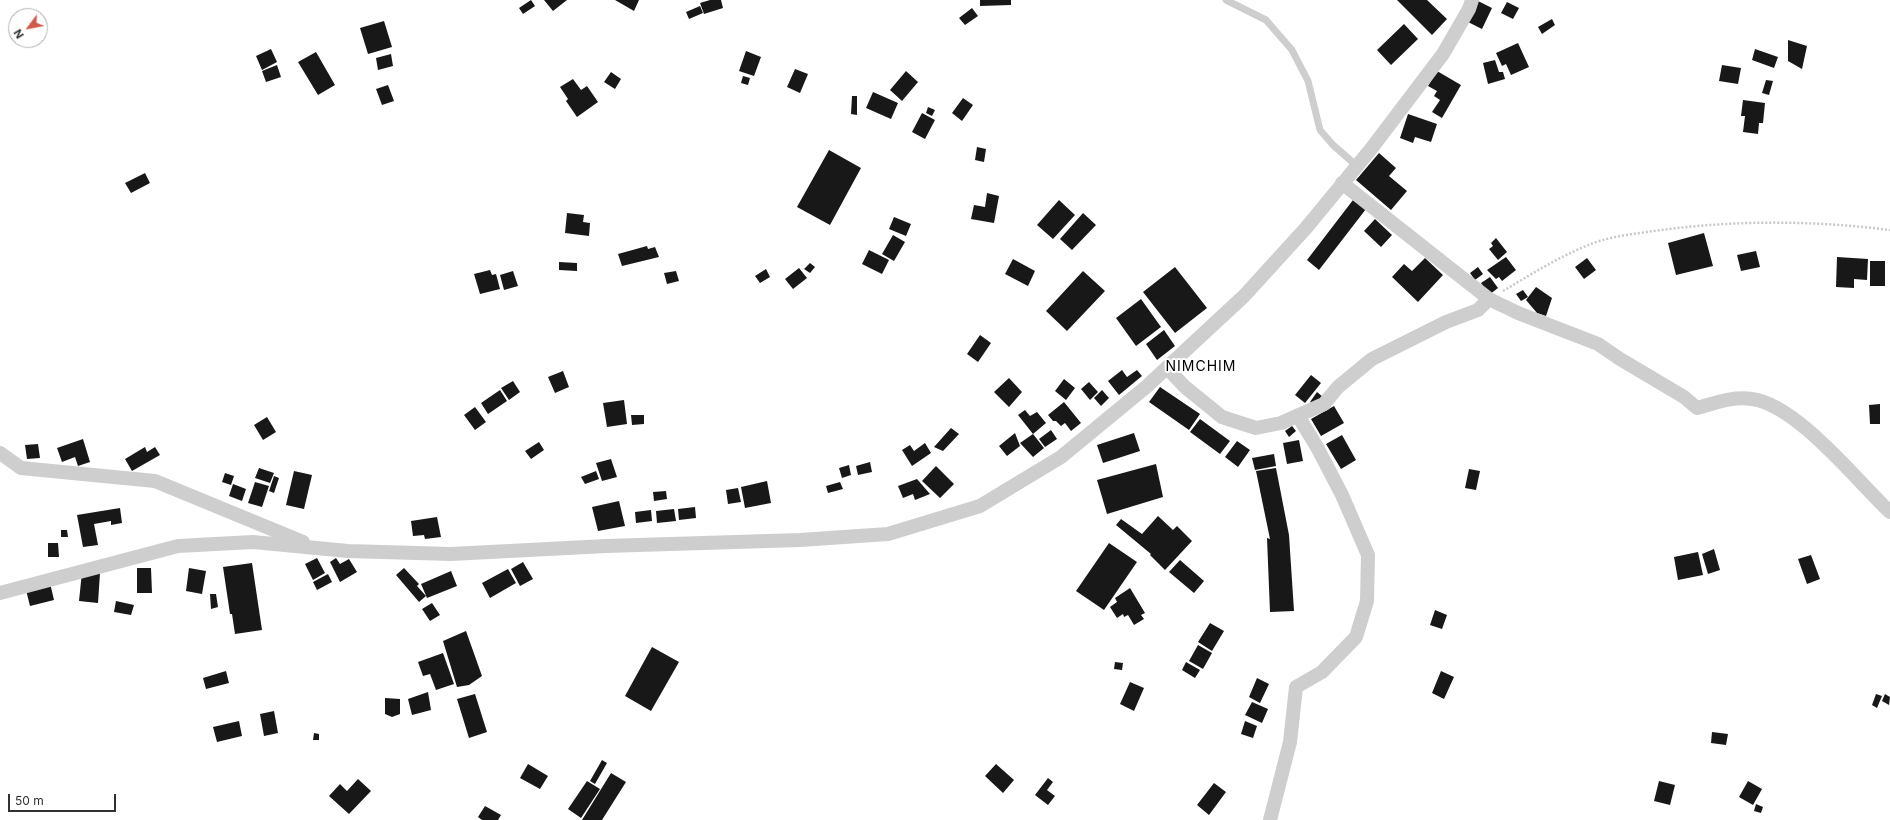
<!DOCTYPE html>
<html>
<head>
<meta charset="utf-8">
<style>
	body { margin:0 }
	#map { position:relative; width:1890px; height:820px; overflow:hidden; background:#fff; font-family:Inter,sans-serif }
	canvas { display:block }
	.north { position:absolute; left:8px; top:8px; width:40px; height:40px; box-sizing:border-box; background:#fff; border:1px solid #adadad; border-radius:50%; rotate:238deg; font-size:11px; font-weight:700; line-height:16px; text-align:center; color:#313131 }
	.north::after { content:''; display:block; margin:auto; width:14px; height:18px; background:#d15b4a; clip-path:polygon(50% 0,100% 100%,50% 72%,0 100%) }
	.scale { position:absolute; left:8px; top:794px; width:108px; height:18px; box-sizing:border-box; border:2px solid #313131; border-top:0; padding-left:5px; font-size:12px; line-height:14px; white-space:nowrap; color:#313131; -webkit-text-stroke:3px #fff; paint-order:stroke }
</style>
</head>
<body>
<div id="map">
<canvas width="1890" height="820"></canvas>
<div class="north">N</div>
<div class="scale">50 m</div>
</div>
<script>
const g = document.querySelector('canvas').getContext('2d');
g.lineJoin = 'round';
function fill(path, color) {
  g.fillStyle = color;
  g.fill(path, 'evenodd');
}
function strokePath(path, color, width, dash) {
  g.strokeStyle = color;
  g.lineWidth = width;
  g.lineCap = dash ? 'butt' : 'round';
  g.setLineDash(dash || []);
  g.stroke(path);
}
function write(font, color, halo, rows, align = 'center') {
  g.font = font + ' Inter,sans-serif';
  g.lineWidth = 4;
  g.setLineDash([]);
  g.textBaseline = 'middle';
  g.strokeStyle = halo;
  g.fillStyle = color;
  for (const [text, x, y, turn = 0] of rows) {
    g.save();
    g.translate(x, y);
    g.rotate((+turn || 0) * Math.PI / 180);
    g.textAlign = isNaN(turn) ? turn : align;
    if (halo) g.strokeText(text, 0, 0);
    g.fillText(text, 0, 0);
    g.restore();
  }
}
fill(new Path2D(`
	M531 0 535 6 523 14 519 8Z
	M544 0H567L553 11Z
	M615 0H639L634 11Z
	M710 0H721L723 8 704 14 700 3Z
	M980 0H1011V5L980 6Z
	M1397 0H1427L1447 19 1432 35Z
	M1478 1 1492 8 1482 29 1468 22Z
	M1507 2 1519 8 1513 19 1501 13Z
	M700 6 703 13 689 19 686 12Z
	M972 8 978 16 965 25 959 18Z
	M1552 19 1555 25 1542 34 1538 27Z
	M384 21 392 47 368 54 360 28Z
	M1404 24 1418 39 1391 65 1377 50Z
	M1788 40 1807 46 1802 69 1788 61Z
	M1518 43 1529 67 1511 75 1506 64 1502 66 1496 53Z
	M271 49 277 62 262 70 256 56Z
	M1755 49 1778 57 1774 68 1752 60Z
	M746 51 761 57 754 76 739 71Z
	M316 52 335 85 318 95 298 62Z
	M391 54 393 66 378 70 376 58Z
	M1495 60 1499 72H1503L1505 79 1488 84 1483 63Z
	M277 65 281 77 266 82 262 71Z
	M1722 65 1741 68 1738 84 1719 81Z
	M795 69 808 74 800 93 787 87Z
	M906 71 918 82 902 101 890 90Z
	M1437 71 1461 85 1442 118 1432 112 1440 100 1434 96 1437 91 1428 86Z
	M611 72 621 79 615 89 604 82Z
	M743 76 750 78 748 85 741 83Z
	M573 79 581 90 587 86 598 102 577 117 566 101 568 99 560 87Z
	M1766 80 1773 81 1769 95 1762 93Z
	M388 85 394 101 382 105 376 89Z
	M873 92 898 103 891 119 866 108Z
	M852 96H857V115L851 114Z
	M963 98 973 105 962 121 952 113Z
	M1743 100 1765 103 1763 123H1759L1758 134 1743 132 1745 116H1741Z
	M928 107 935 110 932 116 926 113Z
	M922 113 935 120 925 139 912 132Z
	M1408 114 1437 124 1431 142 1415 137 1413 143 1400 138Z
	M977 147 986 149 984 162 975 160Z
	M829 150 861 168 830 225 797 207Z
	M1379 153 1396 168 1389 176 1407 191 1391 210 1356 180Z
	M145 173 150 183 131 193 125 183Z
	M987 193 999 196 994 223 971 219 974 205 985 207Z
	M1059 200 1075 215 1053 239 1037 225Z
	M1353 200 1366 209 1319 270 1307 260Z
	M567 213 584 215 583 222 590 223 589 236 565 233Z
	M1083 213 1096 225 1072 250 1060 239Z
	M894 217 911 224 906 236 889 229Z
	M1375 219 1392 235 1381 247 1364 231Z
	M1704 233 1713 266 1676 275 1668 243Z
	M893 235 905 242 894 261 882 254Z
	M1496 238 1507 252 1498 260 1489 249 1493 246 1491 243Z
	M647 246 648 249 655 247 659 257 622 266 618 254Z
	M869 250 889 260 882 274 862 264Z
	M1756 251 1760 267 1741 271 1737 255Z
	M1506 257 1516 270 1502 281 1499 277 1496 279 1487 270Z
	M1837 257 1868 259 1867 280 1854 279V288L1836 287Z
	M1425 258 1443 275 1418 302 1392 277 1404 264 1412 271Z
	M1587 258 1596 270 1584 279 1575 267Z
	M1013 259 1035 271 1028 286 1005 274Z
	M1870 261H1885V286H1870Z
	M559 262 577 263V271L559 270Z
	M810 263 815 267 810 273 804 269Z
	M1175 267 1207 308 1175 333 1143 292Z
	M1478 267 1483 274 1475 280 1470 273Z
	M799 268 807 278 793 289 785 279Z
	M766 269 770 277 760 283 755 276Z
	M490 270 492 275 496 274 500 289 480 294 474 274Z
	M513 271 518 286 504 290 500 275Z
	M676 271 679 281 667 284 664 273Z
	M1083 271 1105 291 1067 331 1046 311Z
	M1490 277 1498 288 1489 295 1481 283Z
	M1536 287 1552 298 1546 316 1537 313 1526 300Z
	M1523 290 1528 297 1521 301 1516 294Z
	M1141 299 1161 327 1136 346 1116 318Z
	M1164 330 1175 346 1157 360 1146 344Z
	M980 335 991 343 978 362 967 354Z
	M1122 370 1127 377 1137 370 1142 376 1119 395 1108 381Z
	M563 371 569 387 555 393 548 377Z
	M1311 375 1321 383 1305 403 1295 395Z
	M1009 378 1022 392 1009 407 994 392Z
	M1064 379 1075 388 1066 400 1055 391Z
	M513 381 520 392 509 400 501 388Z
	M1089 382 1098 392 1090 400 1081 389Z
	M1160 387 1200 414 1189 430 1149 402Z
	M500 390 507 401 488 414 481 403Z
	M1102 390 1109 398 1101 406 1094 398Z
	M1317 392 1323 397 1316 407 1310 402Z
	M624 400 627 424 607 427 603 403Z
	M1064 402 1081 423 1071 431 1065 423 1061 426 1056 421H1053L1048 415Z
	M1880 404V424H1870L1869 405Z
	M1334 406 1344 423 1321 436 1311 419Z
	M475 407 486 422 475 430 464 415Z
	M1025 410 1030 416 1037 412 1046 423 1033 434 1044 448 1033 457 1020 443 1033 434 1018 415Z
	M631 415H644V424L632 425Z
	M267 417 276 432 263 440 254 425Z
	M1200 419 1230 441 1220 454 1190 432Z
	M1292 426 1296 431 1289 437 1285 431Z
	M951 428 959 434 943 451 934 447Z
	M1051 430 1057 439 1045 447 1039 439Z
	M1015 433 1020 446 1007 456 999 446Z
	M1134 433 1140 451 1103 463 1097 445Z
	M1342 435 1356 460 1341 469 1326 444Z
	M83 439 90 462 78 466 75 457 62 462 57 448Z
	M1299 440 1303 461 1287 464 1283 443Z
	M1237 441 1250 450 1238 467 1225 457Z
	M539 442 544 450 531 459 525 451Z
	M925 443 931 453 912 466 902 450 910 445 914 451Z
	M38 444 40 458 27 459 25 445Z
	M145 447 147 452 155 447 160 455 132 471 125 459Z
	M1274 454 1276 466 1255 470 1252 458Z
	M611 459 617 477 602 481 596 463Z
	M870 462 872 472 858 475 856 466Z
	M1156 464 1163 497 1107 514 1097 480Z
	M849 465 851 475 842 478 839 468Z
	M936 466 954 484 940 498 922 481Z
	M259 468 274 473 270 483 255 478Z
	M1276 468 1289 535 1294 611 1270 612 1267 538 1270 539 1256 471Z
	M1469 469 1480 471 1476 490 1465 488Z
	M294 471 312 475 304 509 286 505Z
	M596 471 599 479 585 484 581 477Z
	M225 473 234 476 231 485 222 482Z
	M274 476 279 478 274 493 269 491Z
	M917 479 930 494 915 500 913 494 903 498 898 486Z
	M767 481 771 503 745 508 741 487Z
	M255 482 269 486 262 507 248 503Z
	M840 482 843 489 828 493 826 486Z
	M233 484 246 489 242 501 229 496Z
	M738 488 741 502 728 504 726 490Z
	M666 491 667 499 654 501 653 492Z
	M619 501 625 526 598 531 592 507Z
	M695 507 696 518 679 520 678 509Z
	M120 508 122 523 111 525V521L94 524 98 545 83 547 77 515Z
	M674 509 676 521 657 523 656 511Z
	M651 510 652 521 636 523 635 512Z
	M1158 516 1173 530 1177 526 1192 541 1165 570 1150 555 1151 554 1116 525 1121 519 1142 534Z
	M437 517 441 537 425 539 424 535 413 536 411 521Z
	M61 530H67L68 537H61Z
	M48 543H58L59 557H48Z
	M1109 543 1137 562 1104 610 1076 591Z
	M1714 549 1720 570 1708 574 1702 554Z
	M1698 552 1703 575 1678 580 1674 557Z
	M1811 555 1820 579 1807 584 1798 559Z
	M317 558 325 573 313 580 305 564Z
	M336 558 340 564 349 559 357 572 340 582 330 562Z
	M1180 560 1204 581 1194 593 1169 572Z
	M523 562 533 579 520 586 511 569Z
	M252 563 262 630 235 634 232 614H230L223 567Z
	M137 568H151L152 593H137Z
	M189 568 206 571 202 594 186 591Z
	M404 568 419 584 417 586 426 596 419 602 396 575Z
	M508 569 516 583 490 598 482 583Z
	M451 571 457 586 427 598 421 584Z
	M82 572 100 573 98 603 79 601Z
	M328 574 332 582 317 590 313 582Z
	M50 583 54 600 30 606 26 590Z
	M1130 588 1145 613 1141 615 1144 619 1134 625 1128 615 1124 617 1123 614 1117 618 1110 607 1117 602 1115 598Z
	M210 594H216L218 607 211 609Z
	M116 601 134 605 131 615 114 612Z
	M432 603 440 615 430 621 422 609Z
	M1435 610 1447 615 1442 629 1430 625Z
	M1210 623 1224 631 1212 651 1198 642Z
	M466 631 482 676 469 685 457 687 443 641Z
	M1198 645 1212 653 1203 669 1189 661Z
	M652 647 679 662 651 711 625 696Z
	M443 653 454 684 436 690 430 674 423 676 418 662Z
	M1115 662 1123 663 1122 670 1114 669Z
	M1186 662 1200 670 1195 678 1182 670Z
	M226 671 229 683 206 689 203 678Z
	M1441 671 1454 677 1444 699 1432 693Z
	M1257 678 1269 684 1260 703 1249 697Z
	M1130 682 1144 688 1134 711 1120 704Z
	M428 692 431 710 412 715 408 699Z
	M475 694 487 732 469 738 457 699Z
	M1876 694 1882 696 1877 708 1872 705Z
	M1885 694 1890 697 1889 705 1882 701Z
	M385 698 400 699V714L392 717 385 714Z
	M1252 702 1268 709 1262 723 1245 715Z
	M274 711 278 733 264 736 260 714Z
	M239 721 242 736 217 742 213 727Z
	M1245 721 1257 726 1253 738 1241 734Z
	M1712 732 1728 734 1726 745 1711 743Z
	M314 733 319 734V740H313Z
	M602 760 607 763 595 784 590 781Z
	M528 764 548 776 540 789 520 778Z
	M996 764 1014 780 1003 793 985 776Z
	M611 773 626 782 602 820H582Z
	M1048 778 1053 782 1047 790 1055 796 1048 805 1035 795Z
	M358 779 371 791 349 814 329 796 340 784 347 791Z
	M587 781 600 789 581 818 568 809Z
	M1659 781 1675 785 1670 805 1654 801Z
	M1748 781 1762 789 1753 805 1739 797Z
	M1214 783 1226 792 1209 815 1197 805Z
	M1756 804 1763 807 1761 813 1754 811Z
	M485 806 501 815 498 820H482L478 817Z`), '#181818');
strokePath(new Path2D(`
	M1503 291C1530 275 1557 258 1586 246 1606 237 1632 234 1654 231 1733 220 1810 220 1890 230`), '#c8c8c8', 2.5, [2, 2]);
strokePath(new Path2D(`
	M1226 0 1266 20 1292 50 1308 81 1320 130 1333 145 1357 166`), '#cecece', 7);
strokePath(new Path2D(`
	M1342 183 1489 299 1518 313 1598 344 1620 359 1684 397 1697 408C1715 403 1733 396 1752 399 1797 405 1856 480 1890 512
	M1167 368 1185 387 1222 417 1256 428 1281 423 1324 404 1338 387 1372 359 1446 322 1478 310 1489 299
	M0 453 21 468 155 481 303 542
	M0 593 178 546 253 542 348 551 451 554 606 546 800 540 888 534 980 506 1061 457 1146 387 1244 296 1306 228 1371 149 1443 54 1469 9 1472 0
	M1270 820 1290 742 1296 687 1322 672 1356 637 1367 601 1368 555 1342 495 1317 447 1298 416`), '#cecece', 14);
g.letterSpacing = '1px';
write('14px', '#000', '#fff', [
	["NIMCHIM",1201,367]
]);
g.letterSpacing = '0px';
</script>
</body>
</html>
